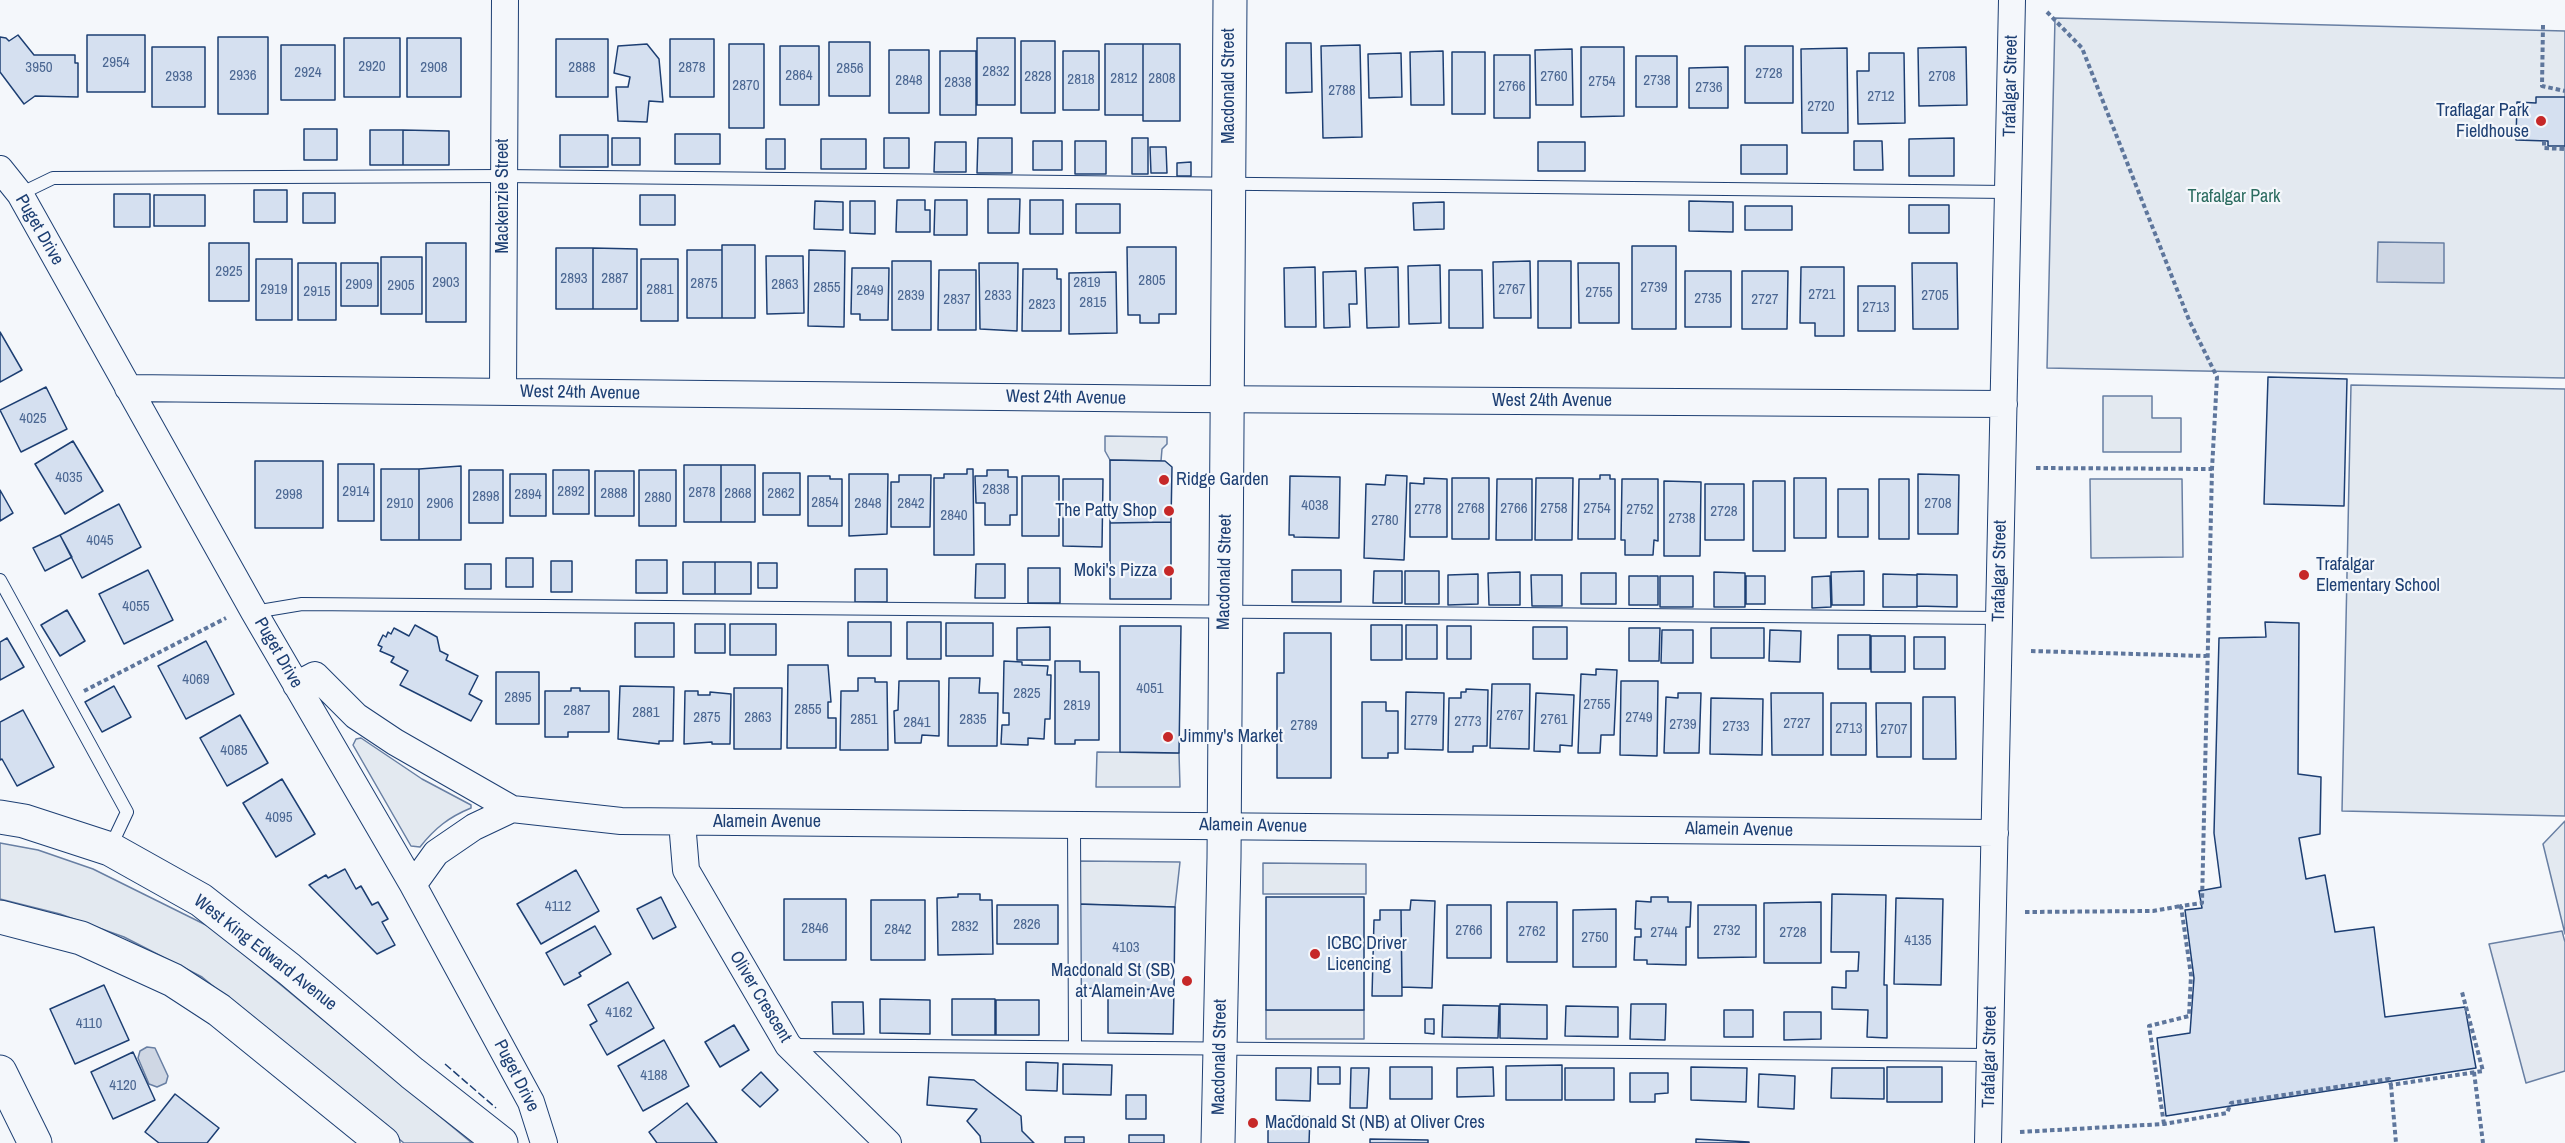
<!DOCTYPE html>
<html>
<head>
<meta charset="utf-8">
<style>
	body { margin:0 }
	canvas { display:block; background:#f4f7fb }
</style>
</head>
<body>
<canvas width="2565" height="1143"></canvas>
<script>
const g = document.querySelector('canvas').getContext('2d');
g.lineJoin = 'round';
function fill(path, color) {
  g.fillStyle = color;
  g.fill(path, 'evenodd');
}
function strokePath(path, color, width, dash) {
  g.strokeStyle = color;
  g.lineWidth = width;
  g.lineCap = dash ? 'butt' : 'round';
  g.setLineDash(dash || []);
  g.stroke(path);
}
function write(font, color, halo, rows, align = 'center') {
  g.font = font + ' "Archivo Narrow",sans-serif';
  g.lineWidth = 4.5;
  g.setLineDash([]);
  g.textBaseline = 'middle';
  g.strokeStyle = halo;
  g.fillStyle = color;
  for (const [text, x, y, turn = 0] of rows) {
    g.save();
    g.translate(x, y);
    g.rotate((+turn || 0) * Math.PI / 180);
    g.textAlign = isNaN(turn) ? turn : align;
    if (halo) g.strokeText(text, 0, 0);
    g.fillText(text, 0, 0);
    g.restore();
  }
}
const green = new Path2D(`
	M2055 18 2565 31V378L2047 368Z
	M2351 385 2565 389V816L2342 811Z
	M2103 396H2152V418H2181V452H2103Z
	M1105 436 1167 437V444L1162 449 1161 461 1110 460 1105 451Z
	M2090 479H2182L2183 557 2091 558Z
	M361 738 422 779 471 805V808C449 817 435 828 420 847L411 846 353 745 356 739Z
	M1097 752 1179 753 1180 787H1096Z
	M2565 821V934L2543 844Z
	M0 843 38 850 93 869 212 928 472 1143H404L202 977 124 937 60 914 0 899Z
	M1080 861 1180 862 1175 907 1077 904Z
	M1263 863 1366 864V894H1263Z`);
fill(green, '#e3e9f0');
strokePath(green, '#687fa3', 1.5);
const parking = new Path2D(`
	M2562 931 2565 942V1071L2526 1083 2489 944Z
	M1266 1010H1364V1039H1266Z`);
fill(parking, '#e3e8f0');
strokePath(parking, '#687fa3', 1.5);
const water = new Path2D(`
	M2378 242 2444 243V283L2377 282Z
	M147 1047 155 1048 168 1076 166 1083 157 1087 149 1084 138 1058 140 1051Z`);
fill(water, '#cfd7e4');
strokePath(water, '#687fa3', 1.5);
const building = new Path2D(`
	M18 35 34 55H75V63H78V97L35 96 24 104 0 72V37L6 38 9 41Z
	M87 35H145V92H87Z
	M218 37H268V114H218Z
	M344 38H400V97H344Z
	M407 38H461V97H407Z
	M977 38H1015V105H977Z
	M556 39H608V97H556Z
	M670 39H714V97H670Z
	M1021 41H1055V113H1021Z
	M829 42H870V96H829Z
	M1286 43H1311L1312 92 1286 93Z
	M647 44 659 59 663 102 649 101 647 122 618 121 616 87H628L630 77 614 73 618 46Z
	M729 44H764V128H729Z
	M1105 44H1143V115H1105Z
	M1143 44H1180V121H1143Z
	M281 45H335V100H281Z
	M1360 45 1362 137 1323 138 1321 46Z
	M780 46H819V105H780Z
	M1745 46H1793V103H1745Z
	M152 47H205V107H152Z
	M1581 47H1624V116L1581 117Z
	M1966 47 1967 105 1919 106 1918 48Z
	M1847 48 1848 133H1802L1801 49Z
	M1572 49 1573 105H1536L1535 50Z
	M889 50H929V113H889Z
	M940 51H976V115H940Z
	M1063 51H1099V110H1063Z
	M1443 51 1444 105H1411L1410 52Z
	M1452 52H1485V114H1452Z
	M1401 53 1402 97 1369 98 1368 54Z
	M1869 53H1904L1905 123 1858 124 1857 71H1869Z
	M1494 55H1530V118H1494Z
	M1636 56H1677V107H1636Z
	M1728 67V108H1689V68Z
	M2536 97H2565V146H2548V141L2516 140 2517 102 2536 103Z
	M304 129H337V160H304Z
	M370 130H403V165H370Z
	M403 130 449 131V165H403Z
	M675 134H720V164H675Z
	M560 135H608V167H560Z
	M612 138H640V165H612Z
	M884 138H909V168H884Z
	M978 138H1012V173H977Z
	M1132 138H1148V174H1132Z
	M1954 138V176H1909V139Z
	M766 139H785V169H766Z
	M821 139H866V169H821Z
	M1033 141H1062V170H1033Z
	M1075 141H1106V174H1075Z
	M1854 141H1882L1883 170H1854Z
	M935 142H966V172H934Z
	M1538 142H1585V171H1538Z
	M1741 145H1787V174H1741Z
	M1150 147H1166L1167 173H1151Z
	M1191 162V176H1177V163Z
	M254 190H287V222H254Z
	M303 193H335V223H303Z
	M114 194H150V227H114Z
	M154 195H205V226H154Z
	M640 195H675V225H640Z
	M988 199H1020L1019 233H988Z
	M897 200H925V210H930V232H896Z
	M935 200H967V235H934Z
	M1030 200H1063V234H1030Z
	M815 201 843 202V230L814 229Z
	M850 201H875V234L850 233Z
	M1689 201 1733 202V232L1689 231Z
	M1444 202V229L1414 230 1413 203Z
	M1076 204H1120V233H1076Z
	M1909 205H1949V233H1909Z
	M1745 206H1792V230H1745Z
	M209 243H249V301H209Z
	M426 243H466V322H426Z
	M722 245H755V318H722Z
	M1632 246H1676V329H1632Z
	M1127 247H1176V314H1159V323H1140V315H1128Z
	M556 248H593V309H556Z
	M593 248 637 249V309H593Z
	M687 250H722V318H687Z
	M809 250 845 251 844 327 808 326Z
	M766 256H803L804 313 767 314Z
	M381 257H422V314H381Z
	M256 259H292V320H256Z
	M641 259H678V321H641Z
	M892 261H931V330H892Z
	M1530 261 1531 318H1494L1493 262Z
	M1538 261H1571V328H1538Z
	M298 263H336V320H298Z
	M341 263H378V306H341Z
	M979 263H1018L1017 331 980 329Z
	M1578 263H1619V323H1579Z
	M1912 263H1957L1958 329H1913Z
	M1440 265 1441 323 1409 324 1408 266Z
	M1315 267 1316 327H1285L1284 268Z
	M1398 267 1399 327 1367 328 1365 268Z
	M1801 267H1844V336H1815V323H1800Z
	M852 268H889L888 320H860V314H851Z
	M1023 269H1057V279H1061V331H1022Z
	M939 270H976V330H938Z
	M1449 270H1482L1483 328H1449Z
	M1356 271 1357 304H1349L1350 327 1324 328 1323 272Z
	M1685 271H1731V327H1685Z
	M1742 271H1788L1787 329H1742Z
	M1116 272 1117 333 1069 334V273Z
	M1858 286H1895V331H1858Z
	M0 332 22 370 0 382Z
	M2268 377 2347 379 2344 506 2264 504Z
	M46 387 67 429 21 452 0 410Z
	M73 441 103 491 65 514 35 464Z
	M1110 460 1165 461 1172 467 1171 522 1110 523Z
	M255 461H323V528H255Z
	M338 464H374V521H338Z
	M684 465H721V522H684Z
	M721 465H755V522H721Z
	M461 466V540H419V469Z
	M381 469H419V540H381Z
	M967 469H973L974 555H934V478H944V474H967Z
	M469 470H503V523H469Z
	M553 470H589V514H553Z
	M639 470H676V526H639Z
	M987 470H1008V477H1017V515H1010V525H985V503H976L975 476H987Z
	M595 471H634V516H595Z
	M763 473H800V515H763Z
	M510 474H546V516H510Z
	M849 474H888L887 534 849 536Z
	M1918 474 1959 475 1958 534H1918Z
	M899 475H931L930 527H891V482H899Z
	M1386 475 1407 476 1404 560 1364 558 1366 484 1385 485Z
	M1600 475H1610V479H1615V539H1578L1579 479H1600Z
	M808 476H830V479H842V526H808Z
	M1022 476H1059V536H1022Z
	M1290 476 1340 477 1339 538 1294 537V535H1289Z
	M1424 478 1447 479V537H1410V483L1424 484Z
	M1452 478H1489V539H1452Z
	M1536 478H1573L1572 540H1535Z
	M1794 478H1826V538H1794Z
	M1063 479H1103L1102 547 1063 546Z
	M1497 479H1532V540H1496Z
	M1622 479H1658V541L1654 540 1653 555H1625V540H1621Z
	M1879 479H1909V539H1879Z
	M1664 481 1701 482 1700 556H1664Z
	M1753 481H1785V551H1753Z
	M1705 484H1744V540H1705Z
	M1838 489H1868V537H1838Z
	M0 490 13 513 0 521Z
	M119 504 141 547 82 578 60 535Z
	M1171 522V599H1110V523Z
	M60 535 72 557 45 571 33 548Z
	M506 558H533V587H506Z
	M636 560H667V593H636Z
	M551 561H572V592H551Z
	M683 562H715V594H683Z
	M715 562H751V594H715Z
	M758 563H777V588H758Z
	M465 564H491V589H465Z
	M976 564H1005V598H975Z
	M1028 568H1060V603H1028Z
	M855 569H887V602H855Z
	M148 570 173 620 124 644 99 594Z
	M1292 570H1341V602H1292Z
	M1374 571H1402V603H1373Z
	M1405 571H1439V604H1405Z
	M1864 571V605H1832L1831 572Z
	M1520 572V605H1489L1488 573Z
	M1714 572 1745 573V607H1714Z
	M1581 573H1616V604H1581Z
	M1478 574V604L1448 605V575Z
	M1883 574 1917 575V607H1883Z
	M1917 574 1957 575V607L1917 606Z
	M1531 575H1562V606H1532Z
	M1629 576H1658V605H1629Z
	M1660 576H1693V607H1660Z
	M1746 576H1765V604H1746Z
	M1830 576 1831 607 1812 608V577Z
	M67 610 85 641 60 656 41 625Z
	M848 622H891V656H848Z
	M907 622H941V659H907Z
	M2265 622 2299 623 2298 774 2321 777 2320 834 2299 838 2306 879 2325 875 2335 932 2374 927 2385 1017 2465 1007 2476 1068 2166 1116 2157 1038 2190 1033 2194 978 2185 910 2202 908 2199 891 2221 887 2214 833 2219 638 2266 637Z
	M635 623H674V657H635Z
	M946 623H993V656H946Z
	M695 624H725V653H695Z
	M730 624H776V655H730Z
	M415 625 437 637 440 651 448 655 446 660 478 676 469 694 482 701 471 721 400 685 408 671 391 662 394 657 380 651 382 647 378 645 383 635 386 637 388 632 391 634 394 628 409 636Z
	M1371 625H1402V660H1371Z
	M1406 625H1437V659H1406Z
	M1120 626H1181L1179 753 1120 752Z
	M1447 626H1471V659H1447Z
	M1050 627V660H1017V628Z
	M1533 627H1567V659H1533Z
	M1629 628H1660L1659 661H1629Z
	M1711 628H1764V658H1711Z
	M1662 630H1693V663H1661Z
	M1770 630 1801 631 1800 662 1769 661Z
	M1284 633H1331V778H1277V673H1284Z
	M1838 635H1870V669H1838Z
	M1871 636H1905V672H1871Z
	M1914 637H1945V669H1914Z
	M7 638 24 667 0 680V642Z
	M206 641 234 694 186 719 158 666Z
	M1004 661 1022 662V665L1048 666 1047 675H1051L1050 719H1045L1044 739 1028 738V745L1001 744 1002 725H1009V713H1003Z
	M1055 661H1080V672H1099V740H1075V744H1055Z
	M788 665H828L831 702H828V718H836V748H787Z
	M1596 669 1617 670 1614 735H1601L1600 753H1578L1581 674 1596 675Z
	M496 672H539V724H496Z
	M858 678H875V682H887L888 750H840L841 691H858Z
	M949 678H980L979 693H998L997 746H948Z
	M899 681H939V736L922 735 921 743H895L894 711 898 710Z
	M1621 681H1658L1657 756 1620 755Z
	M1492 684H1530L1529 749 1490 748Z
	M114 686 131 717 102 732 85 702Z
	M620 686 674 687 673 741H659V744L618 739Z
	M571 688H580V691H609V732H568V737H545V691H571Z
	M734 688H782L781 749H734Z
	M1466 689 1488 690 1487 746H1473V752H1448L1449 698H1461V692H1466Z
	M685 691H698V695H710V692L731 694 730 744H712V742L684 744Z
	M1406 692 1444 693 1443 750 1405 749Z
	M1536 693 1574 695 1572 746 1560 745V752L1534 751Z
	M1678 693H1701L1699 753H1664L1666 697 1678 698Z
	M1771 693H1823V755H1772Z
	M1923 697H1955L1956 759H1923Z
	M1711 698 1763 699 1762 755 1710 754Z
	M1362 702H1386V711H1398V753H1388V758H1362Z
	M1831 703H1866V755H1831Z
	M1876 703H1911V757H1877Z
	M23 710 54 767 17 786 2 759 0 760V722Z
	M240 715 268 763 227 786 200 738Z
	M282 779 315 834 276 857 243 803Z
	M345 869 356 889 361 886 372 905 378 902 388 919 382 922 395 945 377 954 309 885 326 875 328 878Z
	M576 870 599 911 541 944 517 904Z
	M958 894H980V900H992L993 954 938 955 937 898 958 897Z
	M1832 894 1886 895 1884 985H1887V1038L1867 1037 1868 1010 1832 1009V987L1846 988V971H1858L1859 952H1831Z
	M661 897 676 927 653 939 637 909Z
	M1266 897H1364V1010H1266Z
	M1651 897H1668V902H1691L1690 927H1686V965L1647 964V960H1634L1635 937H1641V929H1635L1636 901 1651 902Z
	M1896 898 1943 899 1941 985 1894 984Z
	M784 899H846V960H784Z
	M871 900H925V960H871Z
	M1411 900 1435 901 1432 988 1402 987 1401 910H1410Z
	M1507 902H1557V962H1507Z
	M1821 902V963H1764V903Z
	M1077 904 1175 907 1174 990 1077 988Z
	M997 905H1058V944H997Z
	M1447 905H1491V958H1447Z
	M1698 905H1756V957L1698 958Z
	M1616 909V967H1573V910Z
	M1380 910H1401L1402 996H1372L1374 920H1380Z
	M595 926 611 954 579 973 581 976 564 985 546 953Z
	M628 982 654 1028 607 1055 590 1025 597 1021 588 1005Z
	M104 985 129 1040 75 1064 50 1009Z
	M1108 988 1174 990 1173 1034 1108 1033Z
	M880 999 930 1000V1034L880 1033Z
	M952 999H995V1035H952Z
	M996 1000H1039V1035H996Z
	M832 1002H863L864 1034H833Z
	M1500 1004 1547 1005V1039L1500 1038Z
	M1631 1004H1666L1665 1040 1630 1039Z
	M1443 1005 1499 1006 1498 1038 1442 1037Z
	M1566 1006 1618 1007V1037L1565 1036Z
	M1724 1010H1753V1037H1724Z
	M1784 1012H1821V1039L1784 1040Z
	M1425 1019H1434V1034L1425 1033Z
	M734 1025 749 1050 720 1067 705 1042Z
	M664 1040 689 1086 643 1111 618 1066Z
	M133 1052 155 1100 113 1119 91 1072Z
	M1026 1062 1058 1063 1057 1091 1026 1090Z
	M1063 1064 1112 1065 1111 1095 1063 1094Z
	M1562 1065V1100H1506V1066Z
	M1318 1067H1340V1084H1318Z
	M1390 1067H1432V1099H1390Z
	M1493 1067 1494 1096 1457 1097V1068Z
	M1691 1067 1747 1068 1746 1102 1691 1100Z
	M1887 1067H1942V1102H1887Z
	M1276 1068H1311L1310 1101 1276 1100Z
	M1351 1068H1369L1367 1108H1350Z
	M1565 1068H1614V1100H1565Z
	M1832 1068H1884V1099L1831 1098Z
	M761 1072 778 1090 760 1107 742 1090Z
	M1630 1073H1668V1093L1655 1094V1102H1630Z
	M1759 1074 1795 1076 1794 1109 1758 1107Z
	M929 1077 974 1080 1021 1116 1022 1131 1034 1143H981L980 1136 967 1121 977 1109 927 1105Z
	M175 1094 219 1128 207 1143H159L145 1132Z
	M1126 1095H1146V1119H1126Z
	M687 1103 717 1143H657L649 1132Z
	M1292 1116 1310 1117 1309 1143H1268V1129H1276L1277 1126H1291Z
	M1129 1135H1164V1143H1129Z
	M1065 1137H1084V1143H1065Z
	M1370 1139 1428 1140V1143H1370Z
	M1696 1139 1749 1142V1143H1696Z`);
fill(building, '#d5e0f0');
strokePath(building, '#1d3f73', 1.5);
const lane = new Path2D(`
	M20 194 53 178 503 176 2008 192
	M0 580 127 812 110 848
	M254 612 302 604 1999 618
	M1074 825 1075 1047
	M792 1045 1990 1055`);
const street = new Path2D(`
	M0 169 20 194 254 612 413 885 531 1102 544 1143
	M128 388 1191 399 2004 404
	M503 392 505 0
	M296 685 315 675 356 716 395 742 512 809 621 821 1995 833
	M682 822 686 870 788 1045 888 1143
	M413 885 436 853 474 827 512 809
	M1988 1143 2012 0`);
const secondary = new Path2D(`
	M0 817 24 821 110 849 201 900 289 969 412 1073 501 1143
	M0 917 81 938 173 980 219 1010 383 1143
	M0 1072 35 1143
	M1218 1143 1224 858 1230 0`);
strokePath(lane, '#1d3f73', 14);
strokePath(street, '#1d3f73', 28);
strokePath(secondary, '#1d3f73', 35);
strokePath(new Path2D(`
	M2047 12 2082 48 2189 320 2217 377 2212 469 2202 903 2181 906 2191 975 2189 1016 2149 1026 2164 1124
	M2543 25 2542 86 2565 91
	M2544 141V148L2565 149
	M2036 468 2212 469
	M2031 651 2206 656
	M84 691 226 618
	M2025 912 2153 911 2181 906
	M2474 1072 2483 1143
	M2391 1085 2396 1143
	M2020 1132 2164 1124 2227 1113 2231 1103 2389 1079 2391 1085 2483 1071 2462 992`), '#5e769c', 4, [4.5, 3]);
strokePath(lane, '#f4f7fb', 12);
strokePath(street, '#f4f7fb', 26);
strokePath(secondary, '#f4f7fb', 33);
strokePath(new Path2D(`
	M445 1064 496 1108`), '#1d3f73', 1.5, [8, 3]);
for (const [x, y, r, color] of [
	[2541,121,6,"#c62828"],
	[1164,480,6,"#c62828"],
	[1169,511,6,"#c62828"],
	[1169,571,6,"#c62828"],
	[2304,575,6,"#c62828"],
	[1168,737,6,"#c62828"],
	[1315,954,6,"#c62828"],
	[1187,981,6,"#c62828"],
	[1253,1123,6,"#c62828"]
]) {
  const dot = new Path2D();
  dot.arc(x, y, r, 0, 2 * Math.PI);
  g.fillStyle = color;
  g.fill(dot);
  strokePath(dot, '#f4f7fb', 2);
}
write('15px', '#4b6792', null, [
	["2954",116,63],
	["2920",372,67],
	["3950",39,68],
	["2908",434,68],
	["2888",582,68],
	["2878",692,68],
	["2856",850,69],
	["2832",996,72],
	["2924",308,73],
	["2728",1769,74],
	["2936",243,76],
	["2864",799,76],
	["2938",179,77],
	["2828",1038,77],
	["2760",1554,77],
	["2708",1942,77],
	["2812",1124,79],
	["2808",1162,79],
	["2818",1081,80],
	["2848",909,81],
	["2738",1657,81],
	["2754",1602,82],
	["2838",958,83],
	["2870",746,86],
	["2766",1512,87],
	["2736",1709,88],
	["2788",1342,91],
	["2712",1881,97],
	["2720",1821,107],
	["2925",229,272],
	["2893",574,279],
	["2887",615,279],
	["2805",1152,281],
	["2903",446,283],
	["2819",1087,283],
	["2875",704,284],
	["2909",359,285],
	["2863",785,285],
	["2905",401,286],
	["2855",827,288],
	["2739",1654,288],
	["2919",274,290],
	["2881",660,290],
	["2767",1512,290],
	["2849",870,291],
	["2915",317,292],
	["2755",1599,293],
	["2721",1822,295],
	["2839",911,296],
	["2833",998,296],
	["2705",1935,296],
	["2735",1708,299],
	["2837",957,300],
	["2727",1765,300],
	["2815",1093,303],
	["2823",1042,305],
	["2713",1876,308],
	["4025",33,419],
	["4035",69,478],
	["2838",996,490],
	["2914",356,492],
	["2892",571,492],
	["2878",702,493],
	["2888",614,494],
	["2868",738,494],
	["2862",781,494],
	["2998",289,495],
	["2894",528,495],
	["2898",486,497],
	["2880",658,498],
	["2854",825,503],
	["2910",400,504],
	["2906",440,504],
	["2848",868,504],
	["2842",911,504],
	["2708",1938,504],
	["4038",1315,506],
	["2768",1471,509],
	["2766",1514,509],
	["2758",1554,509],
	["2754",1597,509],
	["2778",1428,510],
	["2752",1640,510],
	["2728",1724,512],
	["2840",954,516],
	["2738",1682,519],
	["2780",1385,521],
	["4045",100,541],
	["4055",136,607],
	["4069",196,680],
	["4051",1150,689],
	["2825",1027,694],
	["2895",518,698],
	["2755",1597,705],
	["2819",1077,706],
	["2855",808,710],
	["2887",577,711],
	["2881",646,713],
	["2767",1510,716],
	["2875",707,718],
	["2863",758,718],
	["2749",1639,718],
	["2851",864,720],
	["2835",973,720],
	["2761",1554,720],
	["2779",1424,721],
	["2773",1468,722],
	["2841",917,723],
	["2727",1797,724],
	["2739",1683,725],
	["2789",1304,726],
	["2733",1736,727],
	["2713",1849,729],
	["2707",1894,730],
	["4085",234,751],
	["4095",279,818],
	["4112",558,907],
	["2826",1027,925],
	["2832",965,927],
	["2846",815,929],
	["2842",898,930],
	["2766",1469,931],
	["2732",1727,931],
	["2762",1532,932],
	["2744",1664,933],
	["2728",1793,933],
	["2750",1595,938],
	["4135",1918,941],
	["4103",1126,948],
	["4162",619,1013],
	["4110",89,1024],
	["4188",654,1076],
	["4120",123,1086]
]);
write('18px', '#1d3f73', '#f4f7fb', [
	["Macdonald Street",1229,86,-90],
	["Trafalgar Street",2011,86,-89],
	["Mackenzie Street",503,196,-90],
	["Puget Drive",39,230,60],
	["West 24th Avenue",580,393,1],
	["West 24th Avenue",1066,398,1],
	["West 24th Avenue",1552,401],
	["Trafalgar Street",2000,571,-89],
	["Macdonald Street",1225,572,-89],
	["Puget Drive",278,653,60],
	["Alamein Avenue",767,822],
	["Alamein Avenue",1253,826,1],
	["Alamein Avenue",1739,830,1],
	["West King Edward Avenue",265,953,38],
	["Oliver Crescent",760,997,59],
	["Macdonald Street",1220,1057,-89],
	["Trafalgar Street",1990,1057,-89],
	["Puget Drive",516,1076,63]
]);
write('18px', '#1d3f73', '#f4f7fb', [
	["Traflagar Park",2529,111,"right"],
	["Fieldhouse",2529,132,"right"],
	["Ridge Garden",1176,480],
	["The Patty Shop",1157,511,"right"],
	["Trafalgar",2316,565],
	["Elementary School",2316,586],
	["Moki's Pizza",1157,571,"right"],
	["Jimmy's Market",1180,737],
	["ICBC Driver",1327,944],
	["Licencing",1327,965],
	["Macdonald St (SB)",1175,971,"right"],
	["at Alamein Ave",1175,992,"right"],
	["Macdonald St (NB) at Oliver Cres",1265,1123]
], 'left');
write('18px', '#2c6c60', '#f4f7fb', [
	["Trafalgar Park",2234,197]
]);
</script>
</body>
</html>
